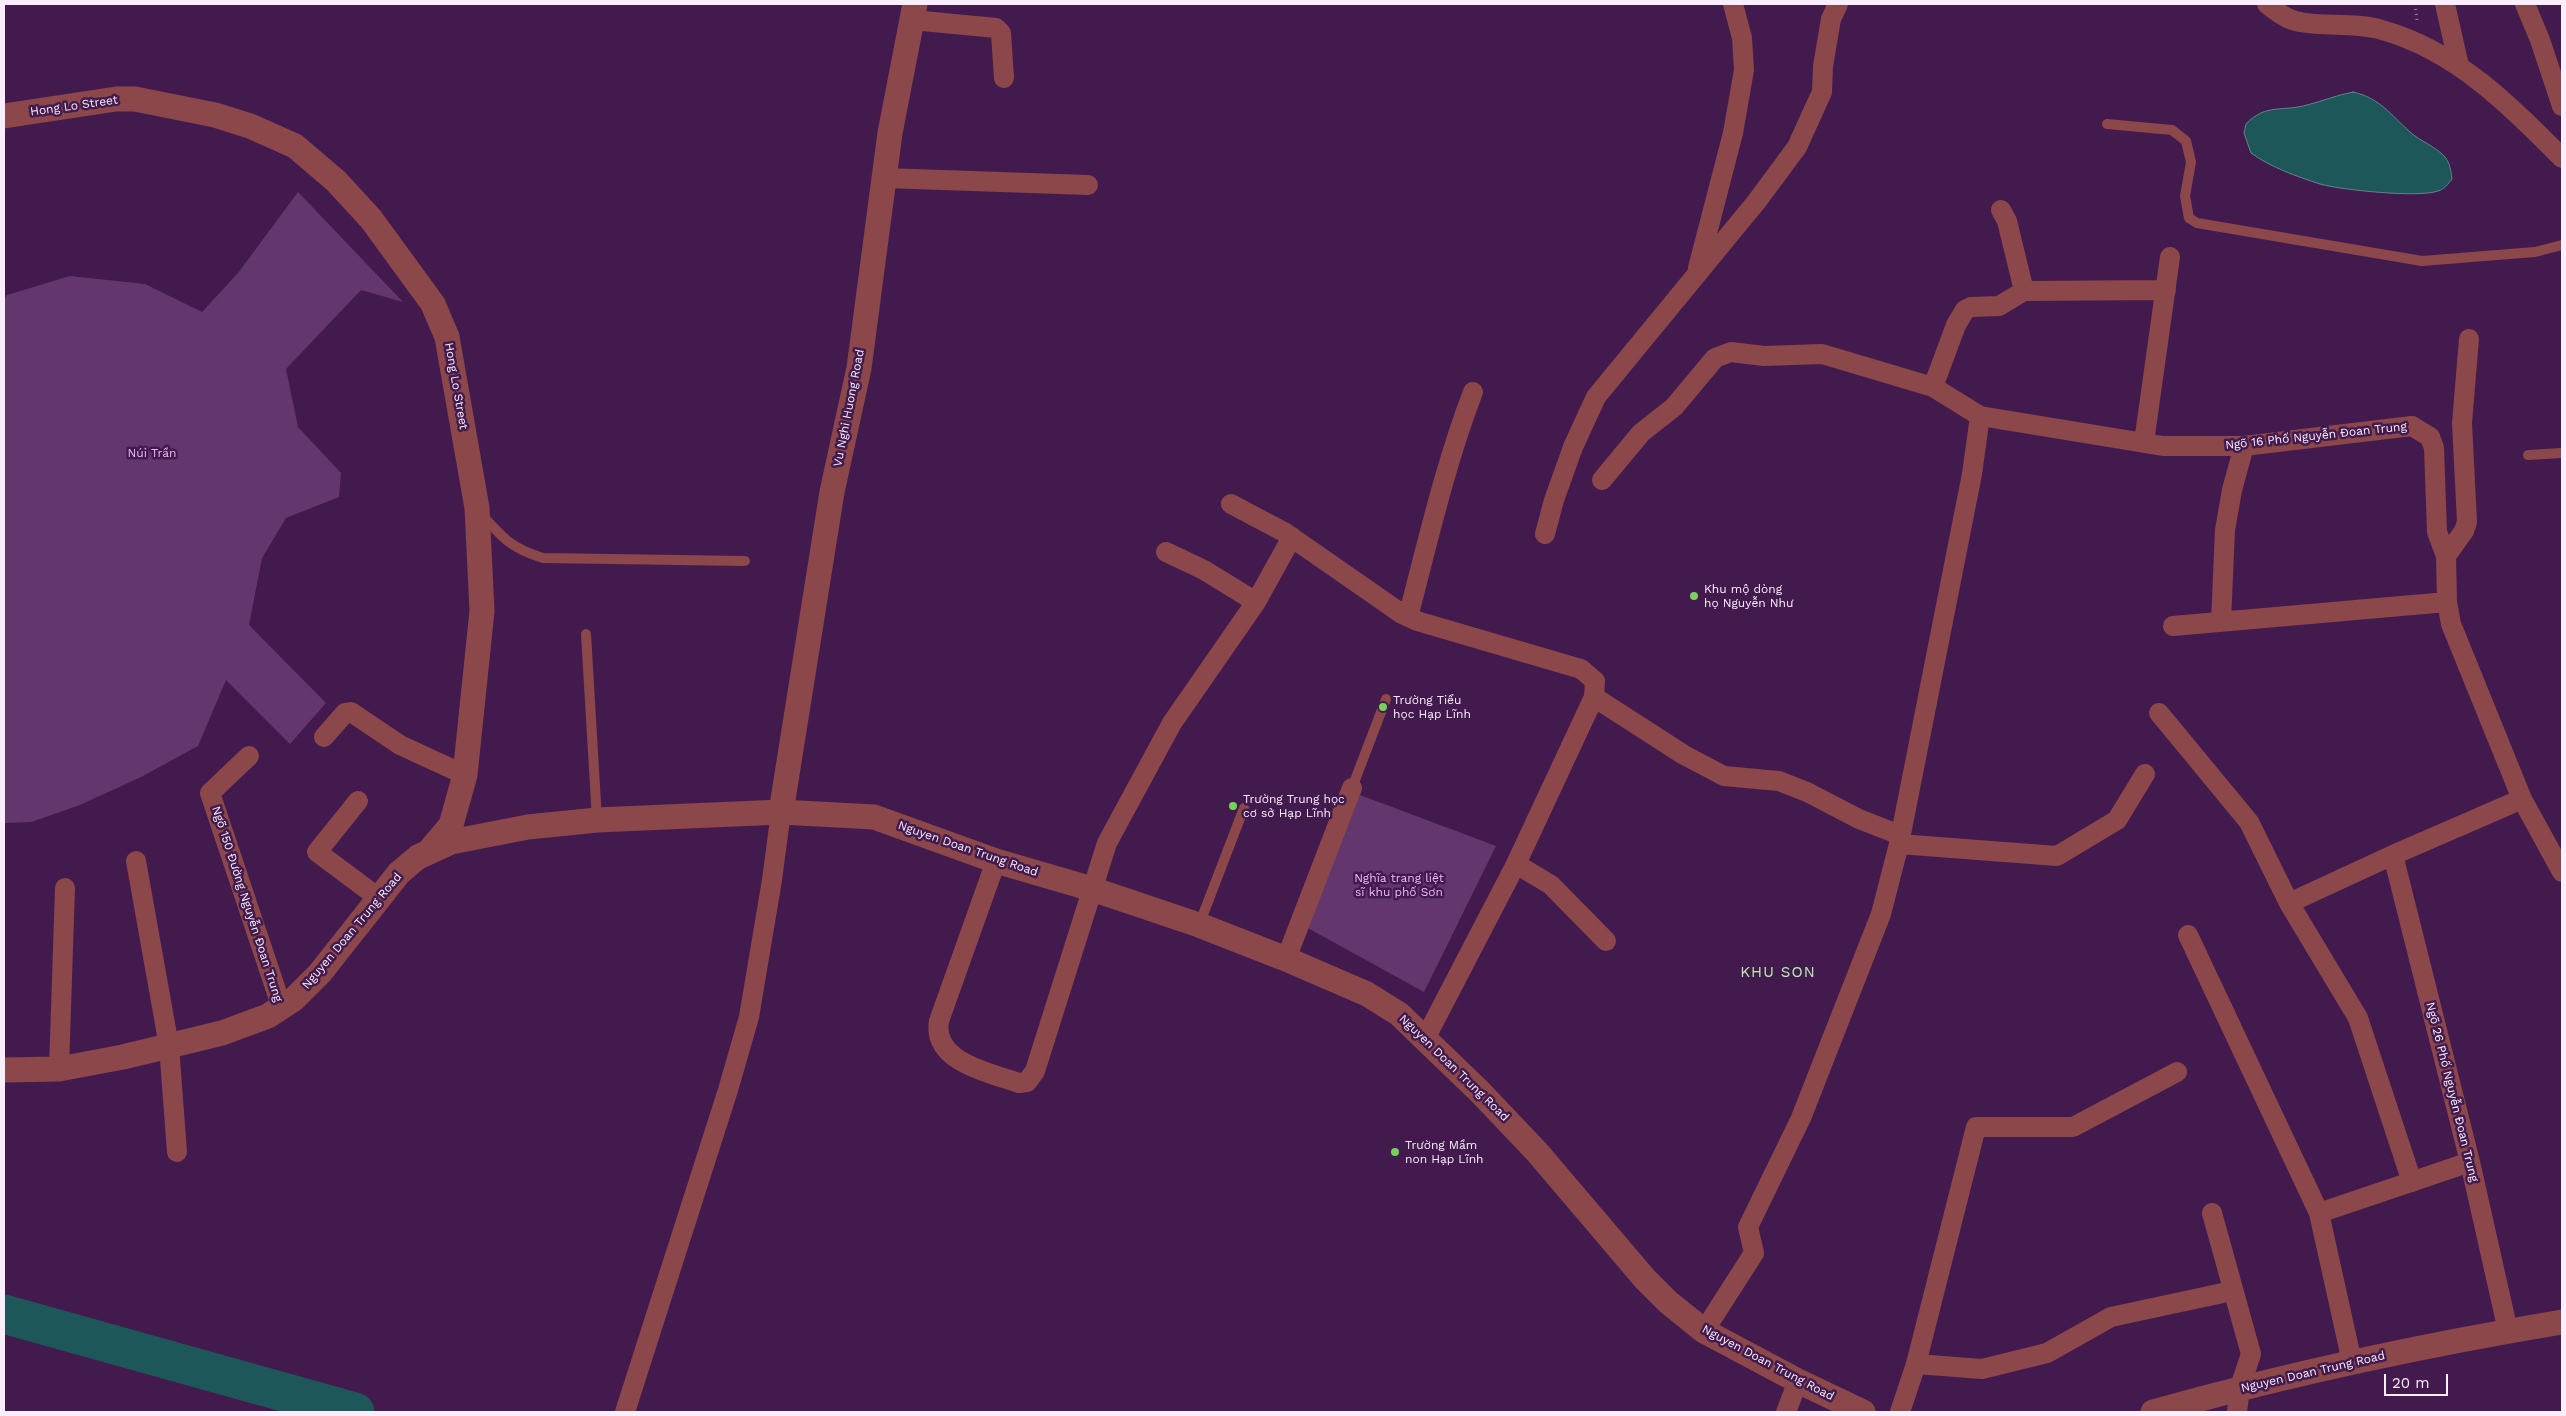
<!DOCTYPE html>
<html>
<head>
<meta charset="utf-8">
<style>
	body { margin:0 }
	#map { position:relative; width:2566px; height:1416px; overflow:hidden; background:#431a4e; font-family:"Work Sans",sans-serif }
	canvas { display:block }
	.frame { position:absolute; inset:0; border:5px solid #f9effc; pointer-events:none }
	.scale { position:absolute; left:2384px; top:1374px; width:64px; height:22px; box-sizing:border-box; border:2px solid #f9effc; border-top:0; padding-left:6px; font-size:15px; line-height:18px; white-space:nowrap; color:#f9effc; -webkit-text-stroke:4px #431a4e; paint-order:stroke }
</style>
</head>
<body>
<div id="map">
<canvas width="2566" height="1416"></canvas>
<div class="frame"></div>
<div class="scale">20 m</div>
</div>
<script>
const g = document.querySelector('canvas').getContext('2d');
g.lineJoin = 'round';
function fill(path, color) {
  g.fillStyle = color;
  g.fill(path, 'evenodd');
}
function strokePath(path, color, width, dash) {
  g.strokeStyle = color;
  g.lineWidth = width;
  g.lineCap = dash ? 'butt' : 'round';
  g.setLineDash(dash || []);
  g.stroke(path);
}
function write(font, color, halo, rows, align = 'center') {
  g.font = font + ' "Work Sans",sans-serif';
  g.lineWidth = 5;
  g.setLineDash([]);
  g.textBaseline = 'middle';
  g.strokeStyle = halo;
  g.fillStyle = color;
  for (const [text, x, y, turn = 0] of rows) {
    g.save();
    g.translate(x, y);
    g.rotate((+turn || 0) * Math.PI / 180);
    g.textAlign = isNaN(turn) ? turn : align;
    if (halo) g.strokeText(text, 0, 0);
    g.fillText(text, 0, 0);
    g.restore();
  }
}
fill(new Path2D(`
	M298 192 403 302 361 290 286 369 298 427 341 473 339 497 286 518 262 558 249 625 326 703 290 744 226 680 198 746 141 777 80 805 31 822 4 823V300L7 295 70 276 145 284 202 312 238 273Z
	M1360 795 1496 846 1424 992 1306 927Z`), '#63376e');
const water = new Path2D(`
	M2353 92C2380 98 2391 115 2410 132 2420 141 2435 146 2445 157 2450 164 2451 170 2452 179 2448 184 2445 189 2438 191 2419 198 2341 190 2320 184 2298 177 2270 167 2251 153L2244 133 2246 124C2266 103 2283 112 2307 105 2323 101 2337 95 2353 92Z`);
fill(water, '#1e5759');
strokePath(water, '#60858a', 1);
strokePath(new Path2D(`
	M4 1314 355 1412`), '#1e5759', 39);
strokePath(new Path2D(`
	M2415 4 2417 20`), '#9d83a4', 3, [1, 4]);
strokePath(new Path2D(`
	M2107 124 2172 130 2186 141 2191 162 2185 196 2189 218 2197 223 2422 261 2535 252 2562 245
	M2528 455 2562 453
	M482 515C504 539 511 548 543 558L745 561
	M586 634 597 820
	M1352 788 1386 699
	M1199 925 1244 808`), '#8b474a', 10);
strokePath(new Path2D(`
	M2267 4C2276 11 2287 20 2300 22 2327 27 2355 22 2382 30 2455 50 2511 106 2562 158
	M2445 4 2459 66
	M2525 4 2540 40 2562 106
	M912 20 996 28 1001 33 1004 78
	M884 178 1088 185
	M1698 268 1733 133 1744 70 1742 38 1733 4
	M2024 291 2166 290
	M1933 387 1956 325 1965 310 1971 307 1999 306 2024 291 2007 221 2001 210
	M2144 442 2170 257
	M1602 480 1641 433 1674 407 1715 358 1731 352 1764 356 1822 354 1933 387 1980 416 2163 446H2244L2412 426 2430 437 2434 448 2437 532 2446 556 2447 602 2451 624 2522 799 2562 872
	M1231 504 1284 532 1402 614 1417 621 1581 669 1595 681 1594 697 1516 864 1425 1039
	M1545 534 1554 500 1573 447 1596 397 1757 201 1797 147 1822 92 1823 66 1831 19 1838 4
	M1166 552 1204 570 1256 602
	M2446 556 2464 531 2467 522 2462 423 2469 339
	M1408 617C1428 541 1445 465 1473 392
	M2221 622 2225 530 2232 490 2244 446
	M2173 626 2447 602
	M1594 697 1684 755 1724 776 1779 781 1807 792 1859 819 1900 835
	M2159 713 2249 822 2289 903 2358 1018 2412 1182
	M324 737 345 713 351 712 400 745 465 775
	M249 756 210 793 282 1008
	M358 801 317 852 380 899
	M1899 844 2057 856 2117 820 2145 774
	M2393 855 2470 1162 2508 1331
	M136 861 169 1046 177 1152
	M996 861 939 1021C932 1062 990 1073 1019 1083L1027 1082 1035 1071 1107 843 1172 723 1256 602 1292 537
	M1516 864 1551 885 1606 941
	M2289 903 2393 855 2522 799
	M2188 935 2319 1213 2352 1362
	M1286 959 1352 788
	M59 1069 65 888
	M2212 1213 2251 1354 2240 1387 2237 1412
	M2319 1213 2470 1162
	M1704 1331 1754 1253 1748 1227 1801 1118 1881 914 1899 844 1972 474 1980 416
	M1916 1364 1982 1369 2047 1353 2111 1317 2232 1291
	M625 1412 728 1090 749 1017 772 880 781 812
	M1786 1412 1798 1381
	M1900 1412 1916 1364 1976 1127H2073L2177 1072`), '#8b474a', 20);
strokePath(new Path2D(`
	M4 116 116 99H135L215 115 250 126 295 146 336 181 371 219 433 304 447 337 477 508 482 611 465 775 451 825 430 850
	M781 812 832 492 859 368 890 133 915 4
	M4 1070 59 1069 123 1057 222 1033 268 1016 294 999 320 973 399 873 418 857 451 842 528 827 597 820 781 812 874 817 996 861 1092 889 1199 925 1286 959 1367 994 1399 1014 1480 1092 1537 1152 1645 1279 1668 1302 1704 1331 1798 1381 1863 1412
	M2153 1412C2288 1374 2424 1345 2562 1322`), '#8b474a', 25);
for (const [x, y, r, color] of [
	[1694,596,5,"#76d25a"],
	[1383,707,5,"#76d25a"],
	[1233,806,5,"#76d25a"],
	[1395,1152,5,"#76d25a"]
]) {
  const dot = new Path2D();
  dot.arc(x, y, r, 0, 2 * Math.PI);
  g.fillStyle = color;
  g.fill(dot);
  strokePath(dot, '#431a4e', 2);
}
write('12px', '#f9effc', '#431a4e', [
	["Hong Lo Street",74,106,-8],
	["Hong Lo Street",456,386,80],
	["Vu Nghi Huong Road",849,408,-79],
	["Ngõ 16 Phố Nguyễn Đoan Trung",2316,436,-6],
	["Nguyen Doan Trung Road",968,849,19],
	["Ngõ 150 Đường Nguyễn Đoan Trung",247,904,72],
	["Nguyen Doan Trung Road",352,931,-50],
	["Nguyen Doan Trung Road",1454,1068,44],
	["Ngõ 26 Phố Nguyễn Đoan Trung",2452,1092,76],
	["Nguyen Doan Trung Road",1768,1363,28],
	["Nguyen Doan Trung Road",2313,1372,-13]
]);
write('12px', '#edb9fb', '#431a4e', [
	["Núi Trần",152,453],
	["Nghĩa trang liệt",1399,878],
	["sĩ khu phố Sơn",1399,892]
]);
write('12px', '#f9effc', '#431a4e', [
	["Khu mộ dòng",1704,589],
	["họ Nguyễn Như",1704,603],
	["Trường Tiểu",1393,700],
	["học Hạp Lĩnh",1393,714],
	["Trường Trung học",1243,799],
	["cơ sở Hạp Lĩnh",1243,813],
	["Trường Mầm",1405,1145],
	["non Hạp Lĩnh",1405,1159]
], 'left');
g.letterSpacing = '1px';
write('15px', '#bbedad', '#431a4e', [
	["KHU SON",1778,973]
]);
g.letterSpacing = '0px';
</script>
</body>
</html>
